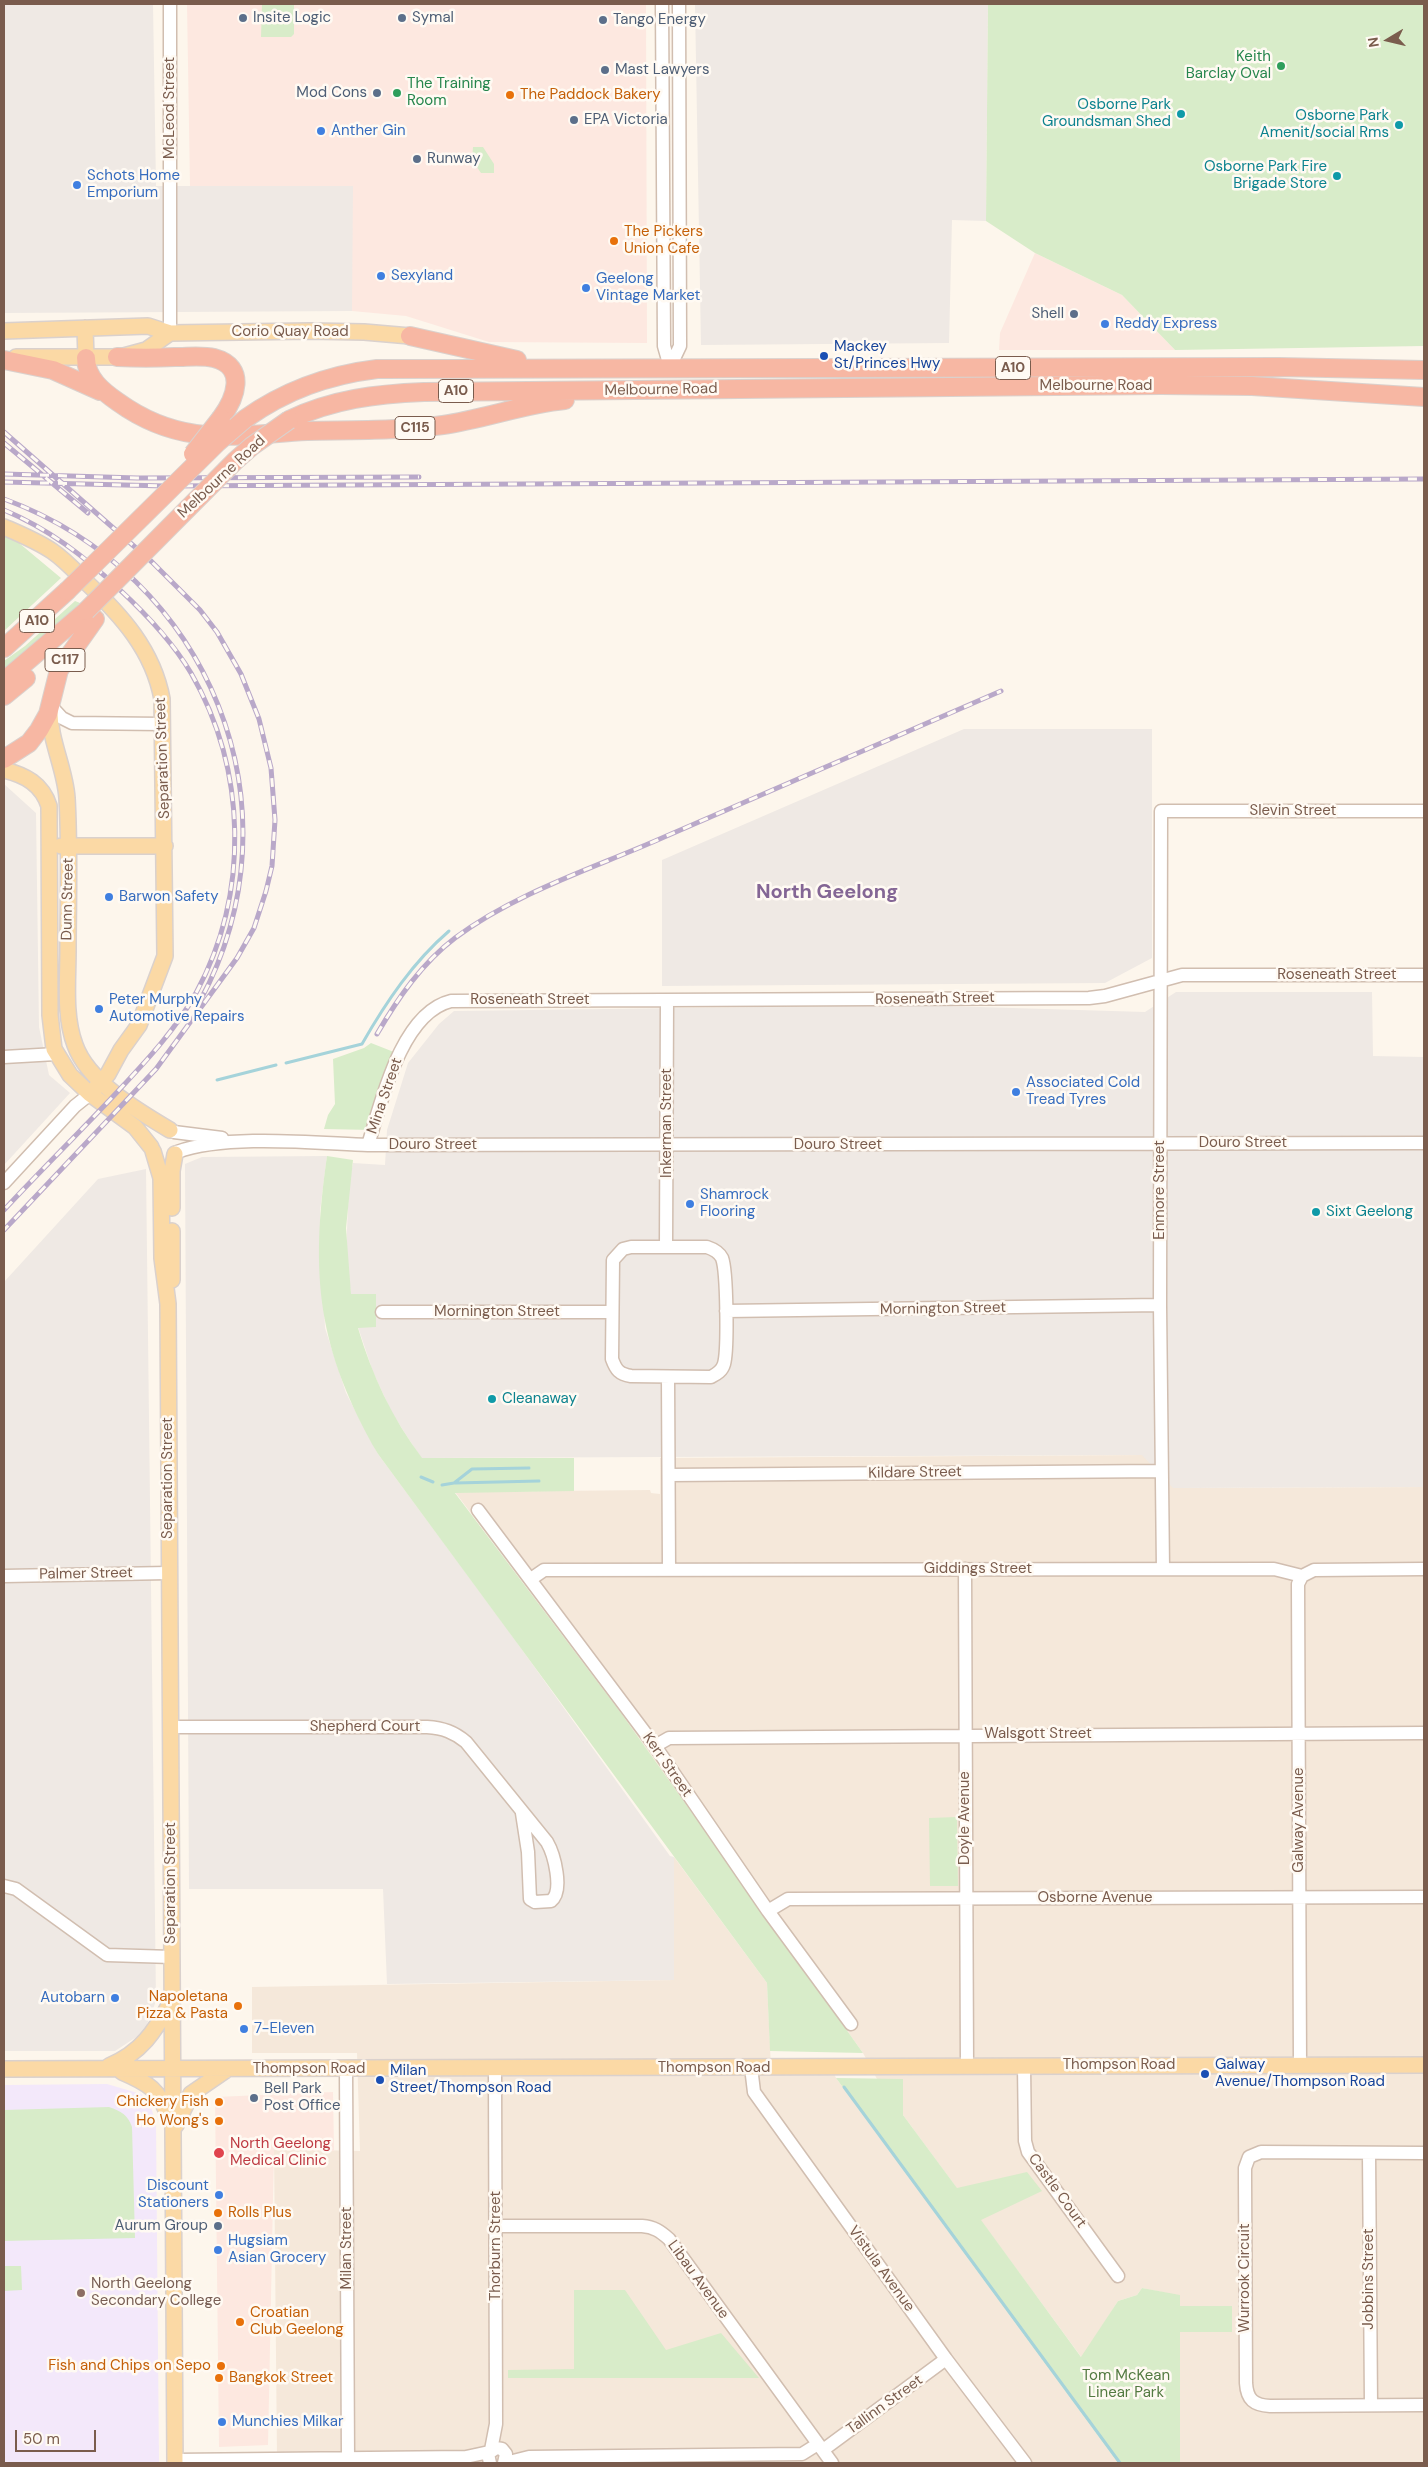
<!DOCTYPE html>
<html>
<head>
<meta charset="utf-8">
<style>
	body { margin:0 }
	#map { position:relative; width:1428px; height:2467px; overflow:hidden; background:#fdf6ec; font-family:"DM Sans",sans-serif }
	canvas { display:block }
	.frame { position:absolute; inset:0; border:5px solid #7a5c4d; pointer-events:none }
	.north { position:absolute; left:1363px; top:15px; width:50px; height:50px; -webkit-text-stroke:4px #fffaf3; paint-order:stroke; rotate:261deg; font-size:14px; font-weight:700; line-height:20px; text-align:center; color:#7a5c4d }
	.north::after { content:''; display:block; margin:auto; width:18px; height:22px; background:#7a5c4d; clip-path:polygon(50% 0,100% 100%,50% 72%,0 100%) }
	.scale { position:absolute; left:15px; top:2430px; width:81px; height:22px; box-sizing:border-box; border:2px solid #7a5c4d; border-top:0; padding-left:6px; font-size:15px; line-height:18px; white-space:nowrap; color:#7a5c4d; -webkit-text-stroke:4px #fffaf3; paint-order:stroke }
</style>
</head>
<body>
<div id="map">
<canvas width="1428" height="2467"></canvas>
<div class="frame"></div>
<div class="north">N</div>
<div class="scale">50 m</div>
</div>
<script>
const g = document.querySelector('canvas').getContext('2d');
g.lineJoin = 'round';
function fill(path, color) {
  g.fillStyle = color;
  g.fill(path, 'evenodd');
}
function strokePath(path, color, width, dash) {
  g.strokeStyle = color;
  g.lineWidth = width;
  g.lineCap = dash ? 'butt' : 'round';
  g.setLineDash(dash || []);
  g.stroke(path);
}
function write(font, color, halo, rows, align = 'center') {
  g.font = font + ' "DM Sans",sans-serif';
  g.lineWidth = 5;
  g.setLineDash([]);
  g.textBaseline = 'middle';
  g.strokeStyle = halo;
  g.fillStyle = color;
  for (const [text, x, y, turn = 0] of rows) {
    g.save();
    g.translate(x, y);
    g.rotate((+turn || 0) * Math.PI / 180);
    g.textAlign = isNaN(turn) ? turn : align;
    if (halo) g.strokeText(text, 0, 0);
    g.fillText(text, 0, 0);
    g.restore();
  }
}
fill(new Path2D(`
	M1143 1455 1174 1488 1424 1487V2463H1180V2296L1142 2288 1137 2295 1118 2301 1082 2358 903 2115V2079H877L863 2053 621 1713 455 1492 650 1490 651 1493 660 1494V1458Z
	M674 1857 767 1983 771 2067H831L836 2078 1118 2463H243L277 2458 274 2149 360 2151 357 2053H252V1987L673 1980Z`), '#f5e8da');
fill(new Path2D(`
	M187 4H646L647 343 489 342 406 316 352 311V186H190Z
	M1035 253 1122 295 1175 350H999L1000 333Z
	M333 2092 334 2151 274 2150 268 2445 219 2447 215 2097Z`), '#fde8e0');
fill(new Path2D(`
	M4 4H153L156 186H353L352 311 4 313Z
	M695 4H988L986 221 952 220 949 343 701 345Z
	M964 729H1152V958L1105 983 662 986V860Z
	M4 784 36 813 39 1027 49 1075 70 1093 4 1165Z
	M1176 992H1372L1373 1056 1424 1057V1487L1173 1488 1142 1455 421 1458 392 1413 373 1372 358 1327H376L351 1295 346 1253 349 1183 353 1163 385 1165 387 1130 408 1063 439 1024 454 1011 913 1005 1145 1012Z
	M327 1156 320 1211 325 1328 346 1393 378 1454 505 1626 670 1856 674 1857V1980L387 1984 383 1889H189L185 1164 202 1157Z
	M146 1169 156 2001 144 2032 115 2051H4V1282L98 1179Z`), '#efe9e4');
fill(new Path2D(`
	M107 2084 141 2094 149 2101 156 2123 159 2463H4V2085Z`), '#f3e8fa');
fill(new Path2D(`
	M262 4H294V34L291 37H261Z
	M988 4H1424V346L1175 350 1122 295 1035 253 986 221Z
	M473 147H483L494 164V173H481L472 160Z
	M4 534 13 538 61 578 4 631Z
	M75 601 80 603 70 615 4 672V661L25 646Z
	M371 1043 399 1054 372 1130 324 1129 328 1115 335 1104 333 1059 364 1048Z
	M327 1156 353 1160 346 1228 351 1294H376V1327L358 1328C372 1375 392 1418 422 1458H574V1491L455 1493 621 1713 863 2053 770 2051 767 1983 378 1454C317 1348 310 1275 327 1156Z
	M957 1817 958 1886H930L929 1818Z
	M836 2078 903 2079V2115L957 2188 1027 2172 1042 2191 981 2220 1081 2357 1118 2301 1137 2295 1142 2288 1180 2295V2306H1232V2332H1180V2463H1118Z
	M109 2107C121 2111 128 2115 132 2127L135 2238 4 2241V2110Z
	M4 2266H21L22 2290 4 2291Z
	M574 2290H625L666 2350 721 2333 759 2378H508V2370L574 2369Z`), '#d8ecc9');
strokePath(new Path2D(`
	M286 1063 362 1044C386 1002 413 962 449 931
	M217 1080 276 1065
	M421 1477 433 1482
	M455 1483 539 1481
	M442 1485 454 1483 472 1469 529 1468
	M844 2087 1120 2463`), '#a5d3da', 3);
const minor = new Path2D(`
	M170 4V333
	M662 4 664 346 670 367
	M670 367 680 346 679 4
	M50 705 62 718 72 723 163 724
	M4 1057 56 1054
	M174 1132 222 1138
	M368 1145C381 1103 401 1013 451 1001L1089 998 1105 996 1182 975H1424
	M177 1152C227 1134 314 1143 368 1145L1424 1143
	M4 1183 75 1106 90 1094
	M631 1247H707C713 1249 719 1252 722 1258 727 1271 728 1350 724 1364 722 1371 717 1374 711 1377L631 1376C619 1374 616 1370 612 1359L613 1260 623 1249Z
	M666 1247 667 1000
	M726 1311 1160 1305
	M382 1312H612
	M668 1377 669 1569
	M669 1475 1161 1471
	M478 1510 655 1746 768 1911 851 2024
	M965 1569 967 2066
	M1163 1569 1160 1305 1161 811H1424
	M4 1576 168 1573
	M531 1579 544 1570 1274 1569 1302 1576 1314 1570 1424 1569
	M170 1727H427C443 1728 454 1732 466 1742L547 1842C554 1854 564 1891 551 1901L535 1902 530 1899 528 1852 522 1813
	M655 1746 669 1738 1424 1733
	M4 1886 16 1889 107 1955 172 1957
	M768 1911 788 1899 1424 1897
	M1300 2065 1298 1584 1302 1576
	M1024 2066 1025 2141 1028 2152 1118 2276
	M751 2067 754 2092 946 2359 1025 2463
	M346 2069 348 2458
	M1369 2153 1371 2405
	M1424 2153 1261 2152 1249 2157 1245 2168V2178L1246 2383C1247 2400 1254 2405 1270 2406L1424 2405
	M496 2226H642C654 2227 660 2231 669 2239L832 2463
	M491 2450 496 2424 495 2068
	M823 2450 946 2359
	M175 2460 466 2457 489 2452
	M490 2463 488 2454 496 2448 502 2449 506 2454 504 2463
	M505 2463 529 2457 802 2454 818 2444`);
const major = new Path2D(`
	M85 328 86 358
	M4 331 148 326 170 333 310 331 364 332 410 336
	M16 357H120L146 350 170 333
	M4 527C20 534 37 541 52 551 65 560 75 571 86 582 121 615 153 650 162 699L165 956 139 1025 121 1050 108 1074 90 1094
	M50 709C49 740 65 768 67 798 70 849 68 900 68 950 68 981 64 1016 75 1045 88 1082 138 1111 170 1130
	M4 770C25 775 42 784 49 806L50 1015 54 1049 70 1075 90 1094 135 1127 151 1147
	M61 846H165
	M153 1151 161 1178 162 1258 168 1304 175 2463
	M172 1208V1171L175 1154
	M172 1280V1231
	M109 2066C141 2053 155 2031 171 2002
	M4 2069 1424 2065
	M122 2072C148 2083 160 2090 169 2118
	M176 2125 191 2094 226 2070`);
const highway = new Path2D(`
	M410 336 517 360
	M117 357C136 358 156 358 175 357 188 357 202 355 214 358 248 367 235 399 221 418
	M86 358C86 378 102 391 118 402 182 448 234 435 307 431 352 430 398 431 443 425 484 419 524 404 565 400
	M4 360 53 370 100 391
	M245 419C286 390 328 375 377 369L1279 367 1424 370
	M289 420C333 399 376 394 424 392L1161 385 1252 386 1424 397
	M4 648 67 591
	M4 681 86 611
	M4 696 26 678
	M4 759 29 743 39 730 48 714 59 670 95 619`);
strokePath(minor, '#d1beb0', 15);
strokePath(major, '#dad1cd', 18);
strokePath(highway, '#dad1cd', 20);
strokePath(minor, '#fff', 12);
strokePath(major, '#fbd9a5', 15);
strokePath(highway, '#f7b7a3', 18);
const rail = new Path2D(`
	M4 432 152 562 200 610 217 632 241 674 259 719 271 768 275 820 272 866 266 891 254 928 237 958 156 1069 4 1230
	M4 443 88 513
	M4 474 137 478 419 477
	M4 482 165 486 1424 479
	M4 499C209 574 305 807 200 1001
	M4 510C49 529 84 556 119 589 146 614 172 641 191 673 247 770 250 893 196 993 176 1029 148 1059 120 1089 82 1130 42 1169 4 1210
	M377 1034C398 998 422 963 455 938 514 894 588 870 655 841 770 791 886 741 1001 691`);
strokePath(rail, '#b9a8c9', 5);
strokePath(rail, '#fffaf3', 3, [9]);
const highwayBridge = new Path2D(`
	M193 454 221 418
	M67 591 217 443 245 419
	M86 611 235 461 252 446 289 420`);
strokePath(highwayBridge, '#dad1cd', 20, []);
strokePath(highwayBridge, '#f7b7a3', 18);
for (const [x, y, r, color] of [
	[243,18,5,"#5c6f8a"],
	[402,18,5,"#5c6f8a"],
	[603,20,5,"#5c6f8a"],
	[1281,66,5,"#2e9e5b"],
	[605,70,5,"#5c6f8a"],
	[377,93,5,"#5c6f8a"],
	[397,93,5,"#2e9e5b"],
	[510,95,5,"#e8710a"],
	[1181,114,5,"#0f9aa8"],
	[574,120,5,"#5c6f8a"],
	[1399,125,5,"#0f9aa8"],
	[321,131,5,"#3f7fe0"],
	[417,159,5,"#5c6f8a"],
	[1337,176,5,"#0f9aa8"],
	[77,185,5,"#3f7fe0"],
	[614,241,5,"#e8710a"],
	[381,276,5,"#3f7fe0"],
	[586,288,5,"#3f7fe0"],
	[1074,314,5,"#5c6f8a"],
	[1105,324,5,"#3f7fe0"],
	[824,356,5,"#1a4fb4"],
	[109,897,5,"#3f7fe0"],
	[99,1009,5,"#3f7fe0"],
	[1016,1092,5,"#3f7fe0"],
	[690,1204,5,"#3f7fe0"],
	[1316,1212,5,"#0f9aa8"],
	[492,1399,5,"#0f9aa8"],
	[115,1998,5,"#3f7fe0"],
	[238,2006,5,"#e8710a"],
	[244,2029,5,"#3f7fe0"],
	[1205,2074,5,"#1a4fb4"],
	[380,2080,5,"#1a4fb4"],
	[254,2098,5,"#5c6f8a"],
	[219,2102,5,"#e8710a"],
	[219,2121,5,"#e8710a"],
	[219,2153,6,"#e0444e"],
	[219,2195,5,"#3f7fe0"],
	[218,2213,5,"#e8710a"],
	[218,2226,5,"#5c6f8a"],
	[218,2250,5,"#3f7fe0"],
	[81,2293,5,"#8d6e63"],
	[240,2322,5,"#e8710a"],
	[221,2366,5,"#e8710a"],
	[219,2378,5,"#e8710a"],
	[222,2422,5,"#3f7fe0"]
]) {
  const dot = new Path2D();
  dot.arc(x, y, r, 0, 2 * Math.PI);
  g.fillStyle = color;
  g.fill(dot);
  strokePath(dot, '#fffaf3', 2);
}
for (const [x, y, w] of [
	[1013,368,35],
	[456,391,35],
	[415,428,40],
	[37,621,35],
	[65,660,40]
]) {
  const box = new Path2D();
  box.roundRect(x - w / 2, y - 11.5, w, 23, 4);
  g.fillStyle = '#fffaf3';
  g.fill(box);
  strokePath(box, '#7a5c4d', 1);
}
write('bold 14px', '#7a5c4d', null, [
	["A10",1013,368],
	["A10",456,391],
	["C115",415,428],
	["A10",37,621],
	["C117",65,660]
]);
write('15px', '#4e5e75', '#fffaf3', [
	["Insite Logic",253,18],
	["Symal",412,18],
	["Tango Energy",613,20],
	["Mast Lawyers",615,70],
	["Mod Cons",367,93,"right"],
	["EPA Victoria",584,120],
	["Runway",427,159],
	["Shell",1064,314,"right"],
	["Bell Park",264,2089],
	["Post Office",264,2106],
	["Aurum Group",208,2226,"right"]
], 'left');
write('15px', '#27864d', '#fffaf3', [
	["Keith",1271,57],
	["Barclay Oval",1271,74],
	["The Training",407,84,"left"],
	["Room",407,101,"left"]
], 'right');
write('15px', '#c56008', '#fffaf3', [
	["The Paddock Bakery",520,95],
	["The Pickers",624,232],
	["Union Cafe",624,249],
	["Napoletana",228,1997,"right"],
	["Pizza & Pasta",228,2014,"right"],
	["Chickery Fish",209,2102,"right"],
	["Ho Wong's",209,2121,"right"],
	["Rolls Plus",228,2213],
	["Croatian",250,2313],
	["Club Geelong",250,2330],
	["Fish and Chips on Sepo",211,2366,"right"],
	["Bangkok Street",229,2378]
], 'left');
write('15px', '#0d838f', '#fffaf3', [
	["Osborne Park",1171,105],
	["Groundsman Shed",1171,122],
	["Osborne Park",1389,116],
	["Amenit/social Rms",1389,133],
	["Osborne Park Fire",1327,167],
	["Brigade Store",1327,184],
	["Sixt Geelong",1326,1212,"left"],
	["Cleanaway",502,1399,"left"]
], 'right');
write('15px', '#7a5c4d', '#fffaf3', [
	["McLeod Street",170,108,-90],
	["Corio Quay Road",290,332],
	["Melbourne Road",1096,386],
	["Melbourne Road",661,390,-1],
	["Melbourne Road",222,477,-43],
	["Separation Street",163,758,-92],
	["Slevin Street",1293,811],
	["Dunn Street",68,899,-89],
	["Roseneath Street",1337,975],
	["Roseneath Street",935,999,-1],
	["Roseneath Street",530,1000],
	["Mina Street",385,1096,-71],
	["Inkerman Street",667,1123,-90],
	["Douro Street",1243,1143],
	["Douro Street",433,1145],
	["Douro Street",838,1145],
	["Enmore Street",1160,1190,-90],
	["Mornington Street",943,1309,-1],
	["Mornington Street",497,1312],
	["Kildare Street",915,1473,-1],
	["Separation Street",168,1478,-90],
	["Giddings Street",978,1569],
	["Palmer Street",86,1574,-1],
	["Shepherd Court",365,1727],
	["Walsgott Street",1038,1734],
	["Kerr Street",667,1765,55],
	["Doyle Avenue",965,1818,-90],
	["Galway Avenue",1299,1820,-90],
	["Separation Street",171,1883,-90],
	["Osborne Avenue",1095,1898],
	["Thompson Road",1119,2065],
	["Thompson Road",714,2068],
	["Thompson Road",309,2069],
	["Castle Court",1057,2191,54],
	["Thorburn Street",496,2246,-90],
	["Milan Street",347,2248,-90],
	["Vistula Avenue",881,2269,54],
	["Wurrook Circuit",1245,2278,-90],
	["Jobbins Street",1369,2279,-90],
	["Libau Avenue",698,2280,54],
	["Tallinn Street",885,2405,-36]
]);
write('15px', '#366cbe', '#fffaf3', [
	["Anther Gin",331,131],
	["Schots Home",87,176],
	["Emporium",87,193],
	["Sexyland",391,276],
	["Geelong",596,279],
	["Vintage Market",596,296],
	["Reddy Express",1115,324],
	["Barwon Safety",119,897],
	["Peter Murphy",109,1000],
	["Automotive Repairs",109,1017],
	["Associated Cold",1026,1083],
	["Tread Tyres",1026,1100],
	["Shamrock",700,1195],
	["Flooring",700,1212],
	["Autobarn",105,1998,"right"],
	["7-Eleven",254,2029],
	["Discount",209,2186,"right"],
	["Stationers",209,2203,"right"],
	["Hugsiam",228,2241],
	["Asian Grocery",228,2258],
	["Munchies Milkar",232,2422]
], 'left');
write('15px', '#164399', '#fffaf3', [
	["Mackey",834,347],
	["St/Princes Hwy",834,364],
	["Galway",1215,2065],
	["Avenue/Thompson Road",1215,2082],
	["Milan",390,2071],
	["Street/Thompson Road",390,2088]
], 'left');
write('15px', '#be3a42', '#fffaf3', [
	["North Geelong",230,2144],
	["Medical Clinic",230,2161]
], 'left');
write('15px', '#785e54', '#fffaf3', [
	["North Geelong",91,2284],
	["Secondary College",91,2301]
], 'left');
write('15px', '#537a41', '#fffaf3', [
	["Tom McKean",1126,2376],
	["Linear Park",1126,2393]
]);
write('bold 20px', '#846695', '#fffaf3', [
	["North Geelong",827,893]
]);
</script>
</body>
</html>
